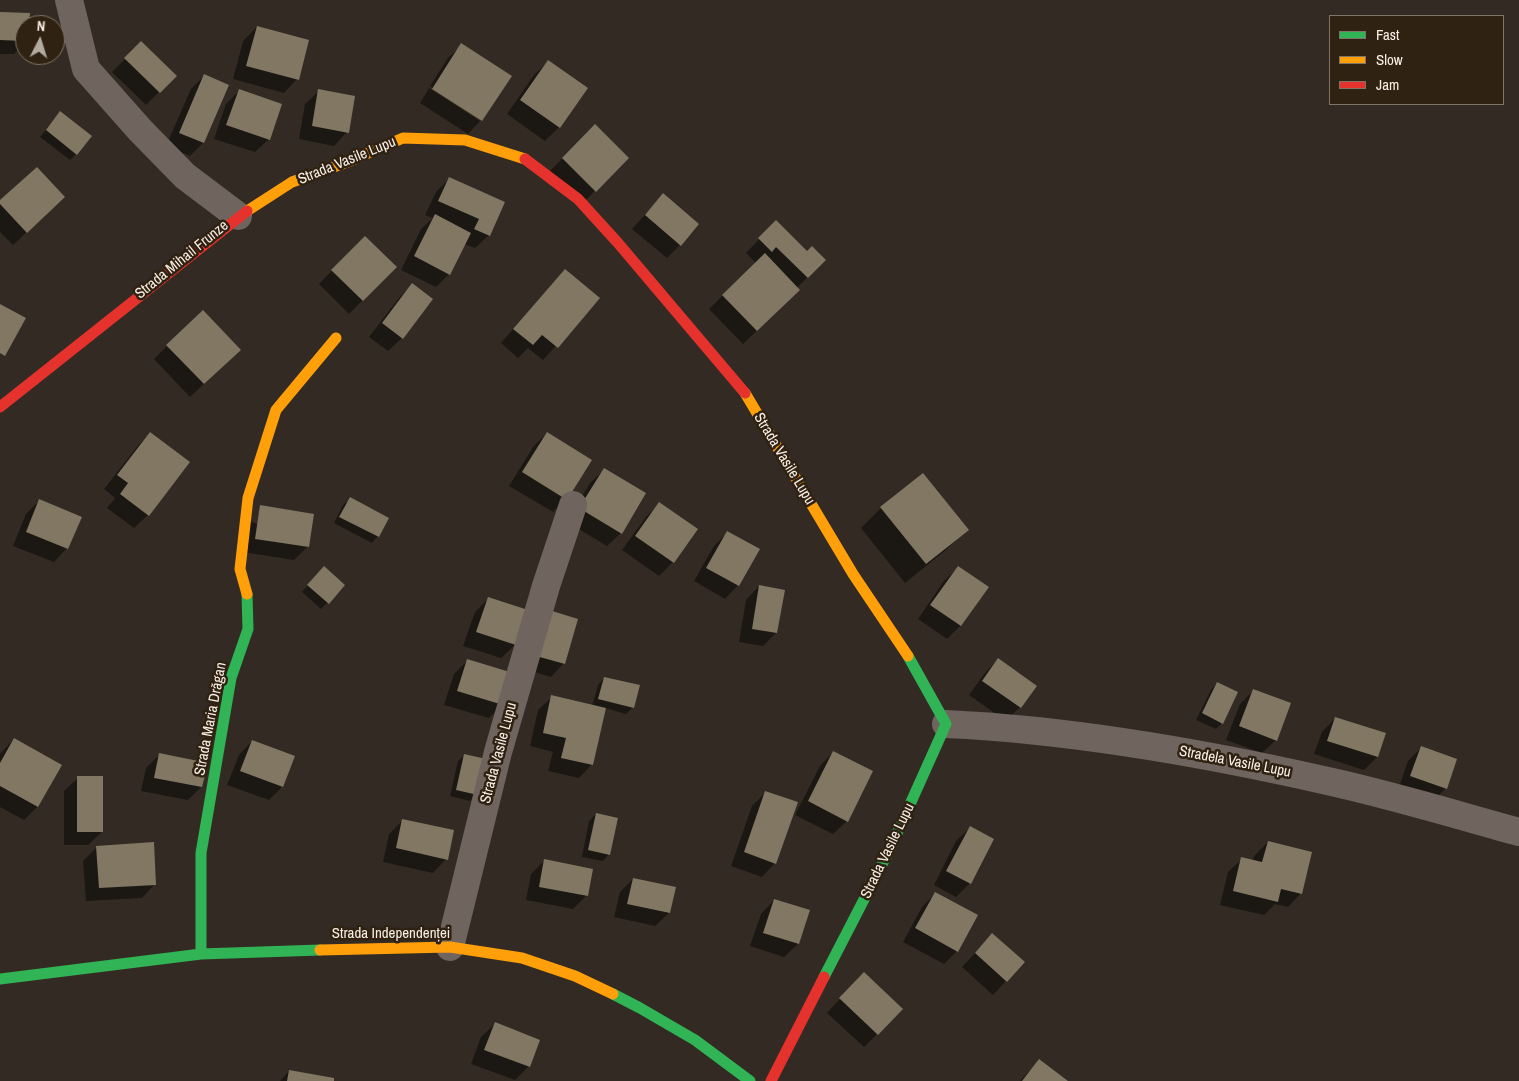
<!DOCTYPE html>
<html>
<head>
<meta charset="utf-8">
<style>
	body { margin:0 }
	#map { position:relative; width:1519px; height:1081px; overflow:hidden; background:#332b23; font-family:"Archivo Narrow",sans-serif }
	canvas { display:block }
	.legend { position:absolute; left:1329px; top:15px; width:175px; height:90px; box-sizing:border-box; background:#302212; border:1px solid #807466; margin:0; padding:6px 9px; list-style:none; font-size:15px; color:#f8eee4 }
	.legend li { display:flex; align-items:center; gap:10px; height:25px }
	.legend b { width:25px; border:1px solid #807466 }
	.north { position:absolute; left:15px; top:15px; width:50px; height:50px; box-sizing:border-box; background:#302212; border:1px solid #807466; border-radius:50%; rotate:5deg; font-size:14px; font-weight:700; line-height:20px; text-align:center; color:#f8eee4 }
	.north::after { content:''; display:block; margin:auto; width:18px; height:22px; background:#b3aaa0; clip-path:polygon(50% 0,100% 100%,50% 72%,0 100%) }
</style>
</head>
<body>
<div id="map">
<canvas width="1519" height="1081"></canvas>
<ul class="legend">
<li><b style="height:6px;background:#30b455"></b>Fast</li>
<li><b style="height:6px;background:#ff9f0a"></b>Slow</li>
<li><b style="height:6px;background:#e5322d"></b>Jam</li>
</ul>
<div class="north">N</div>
</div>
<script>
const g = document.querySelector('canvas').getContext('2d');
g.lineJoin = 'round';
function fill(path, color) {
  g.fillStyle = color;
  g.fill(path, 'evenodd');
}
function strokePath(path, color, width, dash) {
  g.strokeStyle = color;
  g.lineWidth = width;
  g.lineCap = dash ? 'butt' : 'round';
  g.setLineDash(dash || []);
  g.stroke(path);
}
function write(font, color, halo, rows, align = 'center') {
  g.font = font + ' "Archivo Narrow",sans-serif';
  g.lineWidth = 5;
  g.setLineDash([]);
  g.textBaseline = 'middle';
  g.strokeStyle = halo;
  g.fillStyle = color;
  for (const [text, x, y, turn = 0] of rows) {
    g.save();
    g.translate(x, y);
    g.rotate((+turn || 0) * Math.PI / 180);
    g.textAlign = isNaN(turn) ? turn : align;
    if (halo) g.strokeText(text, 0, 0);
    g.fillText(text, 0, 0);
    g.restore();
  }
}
fill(new Path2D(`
	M0 14 28 25H25V43L14 54H0Z
	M257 27 297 79 284 93 233 79 243 41Z
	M141 43 175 76 146 105 112 72Z
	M462 45 481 120 468 134 420 103 429 88 480 121V118L430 86 448 58Z
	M548 62 586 88 559 127 545 141 507 114 534 75Z
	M204 76 203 143 190 156 166 146 191 89Z
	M240 90 269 139 255 152 214 139 226 104Z
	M319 91 347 132 334 146 299 139 305 104Z
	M60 113 76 154 70 160 40 137Z
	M595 126 627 158 582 204 549 172Z
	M449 179 503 203 489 235 475 248 464 244 449 274 436 287 401 270 421 229 433 218 425 215 436 192Z
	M663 195 680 245 667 258 632 229Z
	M0 202 50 210 13 245 0 232Z
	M776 222 807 252 824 260 797 288 785 303 743 344 709 309 756 263 746 253Z
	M365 237 395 267 349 314 319 284Z
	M552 284 598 299 543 360 528 348 518 358 501 343Z
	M412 285 402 338 388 351 369 337 399 298Z
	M167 346 226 363 190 397 154 359Z
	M150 433 188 463 148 515 134 528 107 508 115 498 104 489 137 447Z
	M547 433 566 499 553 512 509 486 533 447Z
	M604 470 621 533 607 546 567 522 590 483Z
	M350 499 378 536 372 543 334 523 343 505Z
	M39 501 67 548 54 562 13 546 26 514Z
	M659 504 696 529 673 562 659 576 622 550 646 517Z
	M881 508 967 529 947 549 905 583 861 528Z
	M247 520 308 546 294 560 243 552Z
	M727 533 738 585 725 599 694 581 714 546Z
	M958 568 960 626 947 639 918 619 944 581Z
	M317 574 344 585 321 609 302 592Z
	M759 586 776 633 763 646 739 642 746 600Z
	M489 598 515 645 501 658 463 646 475 612Z
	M536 625 564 663 551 677 524 669Z
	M998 659 1036 686 1020 707 1006 721 969 695 985 673Z
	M468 660 502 705 489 718 444 705 454 674Z
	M604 678 633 707 626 714 605 708 592 764 579 778 548 771 553 752 530 746 538 710 552 697 592 706 598 685Z
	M1217 683 1222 723 1216 729 1196 720 1211 690Z
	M1253 691 1276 740 1262 753 1226 740 1240 704Z
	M1335 718 1377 757 1364 770 1314 754 1322 732Z
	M14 739 60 765 37 807 24 820 0 807V754Z
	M252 741 293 757 282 787 269 800 227 785 239 755Z
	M1422 747 1456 760 1445 789 1432 802 1398 790 1408 761Z
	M833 752 847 821 833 834 795 815 820 766Z
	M160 754 201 787 188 800 141 791 146 768Z
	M465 755 477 794 470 801 450 796 458 761Z
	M78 778 102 832 88 845H64V791Z
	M765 793 775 863 762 877 731 866 752 806Z
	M596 814 609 854 603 861 582 857 589 821Z
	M403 820 446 859 433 873 383 862 389 834Z
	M970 828V883L956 897 934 885 956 841Z
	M1268 842 1301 893 1288 907 1275 904 1264 915 1220 905 1228 872 1242 859 1253 861 1254 856Z
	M96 848 155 884 142 898 86 901 83 861Z
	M545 860 586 896 573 909 526 900 531 874Z
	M633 879 669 913 655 926 614 917 620 892Z
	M936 893 957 951 944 964 903 942 922 907Z
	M774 900 798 944 784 957 750 946 761 914Z
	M992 935 1006 981 993 995 962 967Z
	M851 987 877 1034 864 1047 827 1013Z
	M495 1024 539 1040 528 1067 515 1080 471 1064 481 1037Z
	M1040 1060 1066 1081H1020Z
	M289 1071 333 1081H280Z`), '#0007');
fill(new Path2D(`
	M0 12 30 13 29 25H25V41L0 40Z
	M257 26 309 40 299 80 246 66Z
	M141 41 177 76 160 93 124 58Z
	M461 43 512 76 482 121 432 89Z
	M548 60 588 88 560 128 520 100Z
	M204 74 229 85 204 143 179 133Z
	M239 89 282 104 270 140 226 125Z
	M318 89 355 96 349 133 312 126Z
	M60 111 92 136 77 155 46 130Z
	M595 124 629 158 596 192 562 158Z
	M37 167 65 197 27 233 0 204V200Z
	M449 177 505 202 490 236 474 229 479 219 438 201Z
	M663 193 699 224 681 246 645 215Z
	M435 214 471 233 450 275 414 256Z
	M776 220 807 251 812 246 826 260 808 278 776 247 772 252 758 238Z
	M365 236 397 267 363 301 331 270Z
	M765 253 800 290 757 331 722 295Z
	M565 269 600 298 558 348 542 335 533 345 513 329Z
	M412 283 433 299 403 339 382 323Z
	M0 304 26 318 5 356 0 353Z
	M203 310 241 350 204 384 166 345Z
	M150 432 190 462 149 516 120 494 128 483 117 475Z
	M547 432 592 460 567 500 522 472Z
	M604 468 646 493 622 534 579 508Z
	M923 473 969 530 926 564 880 507Z
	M350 497 389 518 379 537 339 517Z
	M39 499 82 517 68 549 26 532Z
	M659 502 698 529 674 563 635 536Z
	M260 505 314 514 309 547 255 539Z
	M727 531 760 549 739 586 706 568Z
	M324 566 345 585 329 604 307 585Z
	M958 566 989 587 961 626 930 605Z
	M759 585 785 590 777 633 752 629Z
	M488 597 528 610 516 645 476 632Z
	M549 610 578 619 565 664 536 656Z
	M998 658 1037 686 1021 708 982 681Z
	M467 659 513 673 503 705 457 691Z
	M604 677 640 685 634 708 598 699Z
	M1217 682 1238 692 1223 724 1202 713Z
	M1253 689 1291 703 1277 741 1239 726Z
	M551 695 606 708 593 765 561 758 566 738 543 733Z
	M1335 717 1386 733 1378 757 1327 741Z
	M14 738 62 765 38 807 0 786V763Z
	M252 740 295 756 283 787 240 771Z
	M1421 746 1457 759 1447 789 1410 776Z
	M833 751 873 771 848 822 808 801Z
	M159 753 208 763 202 787 154 778Z
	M464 754 486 759 478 795 456 790Z
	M77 776H103V832H77Z
	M765 791 798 802 776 864 744 852Z
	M596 813 618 818 610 855 588 850Z
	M402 819 454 830 448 860 396 848Z
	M970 826 994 839 971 884 946 871Z
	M1268 841 1312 852 1302 894 1281 889 1278 902 1233 891 1241 857 1262 862Z
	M154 842 156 885 99 888 96 846Z
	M544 859 593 869 588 896 539 887Z
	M633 878 676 887 670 913 627 904Z
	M935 892 978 915 958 952 915 928Z
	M774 899 810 910 799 944 763 933Z
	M992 933 1025 962 1007 982 975 953Z
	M864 972 903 1009 878 1035 839 998Z
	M495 1022 540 1040 530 1067 484 1050Z
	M1039 1059 1068 1081H1022Z
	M289 1070 334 1078V1081H287Z`), '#817763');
strokePath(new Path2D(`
	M69 0 86 69 140 130 185 176 238 216
	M946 724C1075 730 1205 753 1332 782 1395 796 1457 815 1519 832
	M450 947 498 752 546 586 573 505`), '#6f645e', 28);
strokePath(new Path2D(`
	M201 954V853L231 678 248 629 247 594
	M824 977 890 849 946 724 908 656
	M0 979 201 954 320 950
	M613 994 640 1008 695 1040 750 1081`), '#30b455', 11);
strokePath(new Path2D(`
	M247 211 292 182 350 161 403 138 465 140 525 159
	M745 393 853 574 908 656
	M247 594 240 569 248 498 276 410 336 338
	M320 950 450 947 522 958 575 976 613 994`), '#ff9f0a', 11);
strokePath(new Path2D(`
	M525 159 578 199 618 243 745 393
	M0 407 247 211
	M771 1081 824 977`), '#e5322d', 11);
write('15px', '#f8eee4', '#302212', [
	["Strada Vasile Lupu",347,161,-22],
	["Strada Mihail Frunze",182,260,-39],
	["Strada Vasile Lupu",784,459,59],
	["Strada Maria Drăgan",211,719,-79],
	["Strada Vasile Lupu",499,753,-75],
	["Stradela Vasile Lupu",1235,762,11],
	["Strada Vasile Lupu",888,851,-64],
	["Strada Independenței",391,934]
]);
</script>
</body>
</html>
